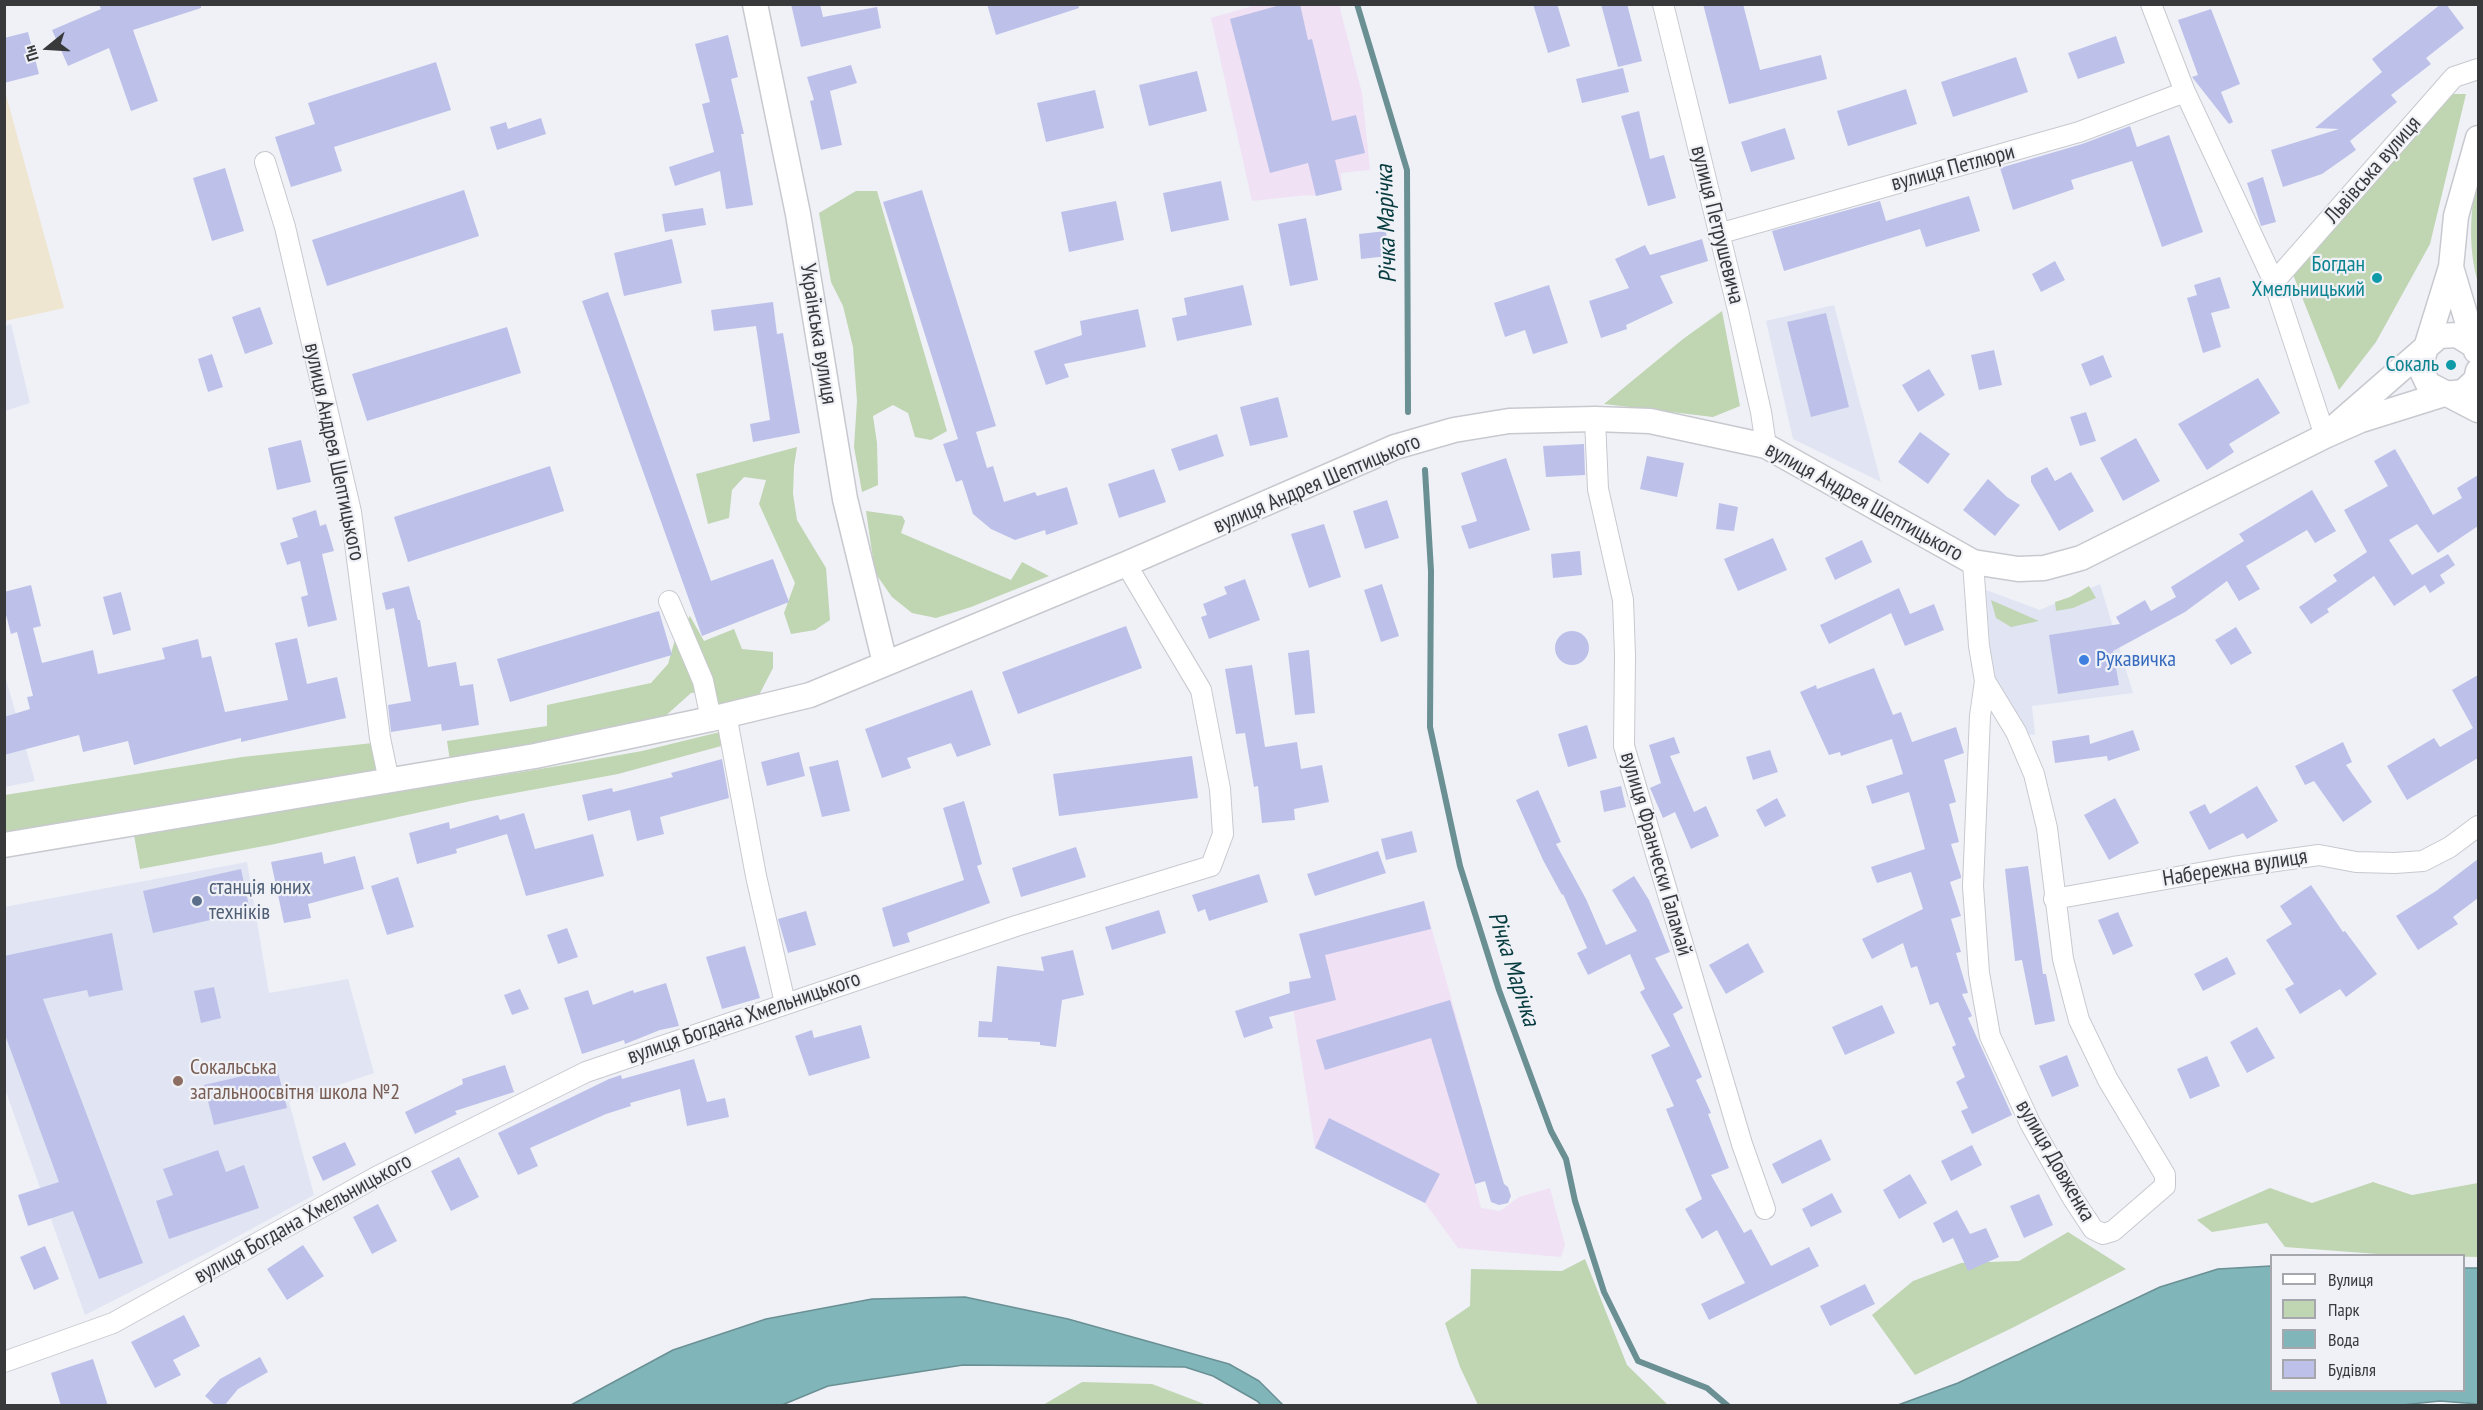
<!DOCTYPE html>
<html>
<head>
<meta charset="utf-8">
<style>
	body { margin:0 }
	#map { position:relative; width:2483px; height:1410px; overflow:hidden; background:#eff1f7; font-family:"PT Sans Narrow",sans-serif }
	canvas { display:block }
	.frame { position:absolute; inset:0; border:6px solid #38393b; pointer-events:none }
	.legend { position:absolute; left:2270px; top:1254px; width:195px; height:138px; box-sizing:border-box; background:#eff1f7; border:2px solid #a6a7ac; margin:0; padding:8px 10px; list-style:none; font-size:18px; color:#38393b }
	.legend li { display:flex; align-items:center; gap:12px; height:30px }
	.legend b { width:30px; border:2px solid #a6a7ac }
	.north { position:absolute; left:18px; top:18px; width:60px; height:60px; -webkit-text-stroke:4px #eff1f7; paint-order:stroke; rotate:252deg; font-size:16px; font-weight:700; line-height:24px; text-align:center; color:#38393b }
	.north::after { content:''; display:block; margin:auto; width:21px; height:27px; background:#38393b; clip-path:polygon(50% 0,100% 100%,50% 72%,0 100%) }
</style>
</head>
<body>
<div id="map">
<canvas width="2483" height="1410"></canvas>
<div class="frame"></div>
<ul class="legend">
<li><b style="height:8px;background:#fff"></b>Вулиця</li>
<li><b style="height:16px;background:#c0d5b1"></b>Парк</li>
<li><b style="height:16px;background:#80b5ba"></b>Вода</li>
<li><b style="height:16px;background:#bdc1e9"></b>Будівля</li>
</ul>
<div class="north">Пн</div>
</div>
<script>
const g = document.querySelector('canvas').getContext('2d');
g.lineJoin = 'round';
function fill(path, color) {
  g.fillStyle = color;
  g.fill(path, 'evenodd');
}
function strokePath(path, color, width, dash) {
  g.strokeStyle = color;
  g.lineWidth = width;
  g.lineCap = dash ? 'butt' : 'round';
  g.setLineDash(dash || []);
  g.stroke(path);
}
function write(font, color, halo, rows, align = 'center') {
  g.font = font + ' "PT Sans Narrow",sans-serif';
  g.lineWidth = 4.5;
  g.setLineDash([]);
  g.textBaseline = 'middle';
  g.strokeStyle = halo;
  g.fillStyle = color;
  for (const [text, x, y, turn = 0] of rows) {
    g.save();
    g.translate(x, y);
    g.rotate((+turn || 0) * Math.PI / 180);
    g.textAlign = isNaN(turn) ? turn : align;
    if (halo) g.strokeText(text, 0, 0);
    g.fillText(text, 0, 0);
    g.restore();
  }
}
fill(new Path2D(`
	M1834 305 1881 482 1793 439 1766 321Z
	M11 324 30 403 5 411V326Z
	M2100 584 2133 693 2032 706 2035 735 2026 734 1992 672 1986 590 2040 610Z
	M4 672 35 781 5 787H4Z
	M247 862 269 993 348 979 374 1073 289 1102 314 1195 207 1253 85 1315 5 1089 4 907Z`), '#e1e5f3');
fill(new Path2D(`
	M1256 5H1339L1362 93 1370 170 1341 173 1342 190 1316 196 1307 195 1252 201 1211 18Z
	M1424 901 1501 1177 1475 1184 1481 1208 1500 1211 1519 1197 1550 1188 1565 1245 1561 1257 1458 1248 1425 1203 1315 1148 1289 982 1311 977 1299 934Z`), '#f0e1f5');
fill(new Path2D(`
	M5 91 64 308 5 321H4Z`), '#efe6d1');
fill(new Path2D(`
	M2451 94H2466L2430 244 2376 342 2339 390 2292 272Z
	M2477 176H2478V283C2468 247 2470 213 2477 176Z
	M856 191H877L947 431 931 440 915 437 908 413 893 405 873 416 877 443 878 485 862 492 854 447 857 401 853 347 843 306 831 282 819 213Z
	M1722 311 1740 406 1713 417 1604 404 1683 339Z
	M797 447 794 466 793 494 797 520 826 568 830 620 815 630 791 634 784 613 795 583 759 504 766 480 744 477 732 490 729 518 708 524 696 474Z
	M866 511 902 516 905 521 901 533 1011 580 1022 562 1049 576 971 607 936 618 912 613 892 597 878 577 874 566Z
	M2089 586 2096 598 2073 608 2056 611 2055 602 2070 597Z
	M1991 600 2039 621 2011 627 1996 618Z
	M690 616 704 641 734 629 742 649 773 652V668L758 697 720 707 710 691 691 693 662 719 450 761 447 741 547 726V705L651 683 668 664 676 636Z
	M720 732 725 745 618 774 471 801 275 844 140 869 134 835 558 766 642 751Z
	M373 743 378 770 135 810 5 836V795L242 757Z
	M2373 1182 2412 1195 2478 1183V1257L2390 1255 2285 1247 2267 1223 2212 1232 2197 1220 2270 1188 2312 1203Z
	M2068 1232 2126 1269 2014 1327 1915 1375 1872 1315 1913 1281 1961 1263 2019 1261Z
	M1585 1259 1627 1365 1668 1405H1478L1460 1367 1445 1323 1470 1306 1471 1269 1562 1271Z
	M1082 1382 1152 1384 1207 1405H1043Z`), '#c0d5b1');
const water = new Path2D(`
	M2271 1266 2272 1390H2464V1268H2478V1404L2440 1401 2392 1406 1898 1405 1958 1383 2160 1287 2218 1269Z
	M965 1297 1068 1319 1229 1364 1259 1381 1283 1405H1261L1257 1401 1213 1376 1185 1367 963 1365 828 1386 782 1405H571L673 1350 766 1319 872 1299Z`);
fill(water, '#80b5ba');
strokePath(water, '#6a9094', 1.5);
strokePath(new Path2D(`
	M1357 4 1407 170 1408 412
	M1425 470 1431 571 1430 727 1460 866 1499 990 1551 1131 1566 1159 1575 1201 1604 1292 1638 1361 1707 1388 1728 1406`), '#6a9094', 6);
fill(new Path2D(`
	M99 4H201V8L133 30 158 101 131 111 109 48 68 66 52 30 101 9Z
	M791 4H820L823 17 877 7 881 28 801 47Z
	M987 4H1078L1079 8 996 35Z
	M1284 4H1300L1308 40 1312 39 1332 121 1356 115 1365 153 1335 160 1342 190 1316 196 1308 163 1270 173 1230 19Z
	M1533 4H1557L1570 46 1548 53Z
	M1601 4H1627L1642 61 1618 67Z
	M1703 4H1743L1760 70 1821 55 1827 79 1729 104Z
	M2441 4H2446L2464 28 2426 58 2431 64 2391 95 2397 102 2350 141 2356 150 2322 174 2283 187 2271 150 2339 129 2315 128 2382 72 2372 59Z
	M2211 9 2240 84 2221 92 2233 122 2229 124 2192 77 2198 75 2178 20Z
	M28 32 39 74 4 83V38Z
	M728 35 738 77 731 79 744 134H741L753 205 726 209 720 171 675 186 669 167 714 152 702 104 710 102 695 44Z
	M2116 36 2125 63 2078 79 2068 53Z
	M2016 57 2028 92 1953 117 1941 82Z
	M436 62 451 110 334 147 342 171 291 187 275 137 315 124 308 103Z
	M851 65 857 83 830 91 842 145 821 150 810 101 814 100 807 77Z
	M1623 68 1629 92 1582 103 1576 79Z
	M1197 71 1207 111 1149 126 1139 85Z
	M1906 89 1917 124 1848 146 1837 111Z
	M1095 90 1104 128 1046 142 1037 103Z
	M1639 111 1650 159 1664 155 1676 198 1648 206 1621 116Z
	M541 118 546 134 497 150 490 127 506 122 508 129Z
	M2130 126 2137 147 2169 135 2203 232 2162 247 2132 161 2071 180 2074 189 2013 210 2000 168 2082 144Z
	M1785 128 1795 159 1751 172 1741 142Z
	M225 168 244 231 212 241 193 178Z
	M2263 177 2276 222 2261 226 2247 183Z
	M1221 181 1229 220 1171 232 1163 193Z
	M464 190 479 236 327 286 312 240Z
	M922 190 996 426 976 432 987 468 993 466 1004 502 1035 492 1037 496 1067 487 1078 524 1046 535 1045 530 1015 540 991 529 973 514 962 480 956 482 943 444 958 439 883 202Z
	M1969 196 1980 231 1926 247 1920 229 1784 271 1772 231 1880 201 1886 221Z
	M1116 201 1124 240 1069 252 1061 212Z
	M703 208 706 225 665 232 662 214Z
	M1306 218 1318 280 1290 286 1278 224Z
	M1386 231 1388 256 1361 259 1359 234Z
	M672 239 682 283 624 296 614 253Z
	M1702 239 1708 261 1660 276 1673 303 1626 325 1627 329 1601 338 1589 301 1629 288 1615 259 1645 245 1650 255Z
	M2055 261 2065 280 2041 292 2032 274Z
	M2220 277 2230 308 2211 313 2221 347 2203 353 2187 298 2197 295 2194 285Z
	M1243 285 1252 325 1177 341 1172 318 1187 315 1184 298Z
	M1549 285 1568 343 1533 354 1525 330 1505 337 1494 303Z
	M608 292 711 581 773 559 789 602 702 636 582 301Z
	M773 302 777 334 783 333 800 433 753 442 750 424 770 420 756 326 714 331 711 310Z
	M260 307 273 344 245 354 232 317Z
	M1138 309 1146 347 1064 364 1069 377 1046 385 1034 351 1082 335 1080 321Z
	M1826 313 1849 407 1811 417 1787 322Z
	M507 327 521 373 367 421 352 374Z
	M1994 350 2002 385 1979 390 1971 355Z
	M212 354 223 387 208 392 198 359Z
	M2103 355 2112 377 2090 386 2081 364Z
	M1929 369 1945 395 1918 412 1902 385Z
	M2258 378 2280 413 2229 444 2234 452 2207 470 2178 424Z
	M1278 397 1288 437 1250 446 1240 407Z
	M2086 412 2096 441 2080 446 2070 417Z
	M1920 432 1950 454 1928 484 1898 462Z
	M1217 434 1224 456 1179 471 1171 449Z
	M2136 438 2160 481 2123 501 2100 458Z
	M301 440 311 482 277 490 268 448Z
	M1584 444 1585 475 1546 477 1543 446Z
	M2395 449 2433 515 2462 498 2457 488 2478 475V526L2438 553 2417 524 2389 540 2412 575 2448 554 2455 565 2440 575 2445 583 2430 593 2425 585 2394 606 2374 576 2327 609 2329 612 2311 624 2299 607 2337 581 2333 575 2367 552 2344 510 2388 486 2374 461Z
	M1647 456 1684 463 1677 497 1640 489Z
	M1506 458 1530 530 1469 549 1461 526 1477 521 1461 473Z
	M550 466 564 511 408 562 394 517Z
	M2047 467 2055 481 2071 472 2094 511 2059 531 2031 482V476Z
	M1154 469 1166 502 1119 518 1108 484Z
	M1988 479 2007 497 2020 505 1995 536 1963 510Z
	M2312 490 2336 531 2315 543 2307 530 2246 566 2260 589 2239 601 2227 581 2185 612 2113 651 2119 685 2058 694 2049 635 2120 624 2116 617 2145 600 2151 611 2176 597 2171 587 2244 541 2239 534Z
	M1387 500 1399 538 1365 549 1353 511Z
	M1719 503 1738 507 1734 531 1716 529Z
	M316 510 320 526 326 524 334 551 322 554 337 620 308 627 301 597 308 595 300 561 287 565 280 543 298 537 292 518Z
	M1324 524 1341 577 1309 588 1291 534Z
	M1773 538 1787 570 1738 591 1724 559Z
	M1862 540 1872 562 1835 580 1825 558Z
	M1580 551 1582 575 1553 578 1551 554Z
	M1245 579 1260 620 1209 639 1201 617 1207 615 1203 604 1227 594 1224 587Z
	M1382 584 1399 636 1381 642 1364 590Z
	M31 585 41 626 33 628 42 663 93 650 98 674 165 659 162 648 198 639 202 658 211 656 225 712 288 700 275 643 297 638 307 684 337 677 346 718 241 742V738L134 765 128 741 83 752 79 735 4 755V717L30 709 27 697 33 696 17 632 11 634 4 607V592Z
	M409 586 418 620H420L428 667 456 662 460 686 473 684 479 725 442 731 441 724 391 732 388 705 411 701 394 608 386 610 382 593Z
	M1899 588 1910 614 1934 604 1944 630 1905 646 1891 613 1829 644 1820 625Z
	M121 592 131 630 113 635 103 597Z
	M659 611 672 655 510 702 497 659Z
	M1126 626 1142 668 1018 714 1002 672Z
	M2236 627 2252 653 2231 665 2215 640Z
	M1555 648a17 17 0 1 1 34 0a17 17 0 1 1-34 0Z
	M1309 650 1315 713 1295 715 1288 653Z
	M1252 665 1265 747 1297 742 1301 769 1322 765 1329 802 1294 809 1295 820 1262 823 1258 786 1254 787 1245 733 1236 734 1225 669Z
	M1874 668 1893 715 1901 712 1912 742 1956 727 1964 753 1944 760 1956 802 1949 804 1959 842 1951 844 1961 876V878L1950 882 1961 916 1951 919 1961 952 1956 953 1968 993 1962 994 1972 1016 1968 1018 2012 1115 1972 1134 1961 1111 1968 1108 1956 1082 1965 1077 1952 1047 1956 1045 1938 1002 1930 1005 1917 966 1911 968 1903 943 1872 959 1862 939 1923 909 1911 872 1877 883 1871 867 1925 849 1909 792 1872 804 1866 786 1903 774 1892 739 1841 756 1840 752 1829 755 1800 692 1816 685 1817 689Z
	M2478 675V758L2407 800 2387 766 2434 738 2440 747 2473 728 2452 690Z
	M972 690 991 745 957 757 951 743 907 758 911 768 882 778 865 729Z
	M1587 725 1597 758 1568 767 1558 734Z
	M2133 730 2140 750 2108 761 2107 756 2055 763 2052 741 2089 735 2090 744Z
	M1674 737 1680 753 1670 756 1694 812 1706 806 1719 836 1691 849 1675 812 1663 818 1650 788 1661 783 1649 745Z
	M2343 742 2352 762 2346 765 2372 802 2343 822 2314 781 2305 785 2295 766Z
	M1770 750 1778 772 1753 780 1746 757Z
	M799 752 805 776 767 786 761 762Z
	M1192 756 1198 798 1059 816 1053 774Z
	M722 759 729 798 660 817 664 834 637 841 630 810 588 821 582 795 612 788 613 792 673 777 671 773Z
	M838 760 850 811 822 817 809 767Z
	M1621 786 1626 807 1604 812 1600 791Z
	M2257 786 2278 821 2247 839 2243 833 2209 850 2189 812 2205 804 2210 814Z
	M1538 790 1561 842 1556 844 1586 899 1606 945 1637 931 1612 890 1634 876 1649 900 1670 952 1655 958 1683 1008 1673 1014 1702 1077 1696 1080 1711 1113 1708 1114 1729 1168 1711 1175 1744 1233 1751 1229 1771 1266 1809 1247 1819 1266 1709 1320 1701 1304 1745 1283 1717 1230 1702 1239 1685 1209 1702 1199 1666 1109 1674 1106 1651 1055 1670 1046 1640 992 1645 989 1630 954 1588 975 1577 953 1587 948 1563 894 1562 895 1543 860 1516 800Z
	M1777 798 1786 816 1765 827 1756 810Z
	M2115 798 2139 843 2109 860 2084 815Z
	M964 801 982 864 977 866 990 903 907 933 910 942 893 947 882 908 964 880 943 808Z
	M524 813 535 849 593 834 604 876 526 896 507 834 456 849 457 853 417 864 409 833 449 822 450 829 498 815 500 820Z
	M1412 831 1417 852 1386 860 1381 839Z
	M1076 847 1086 877 1021 897 1012 868Z
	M1378 851 1386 873 1315 896 1307 874Z
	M322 852 324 864 355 856 364 889 308 904 311 918 284 923 271 862Z
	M2478 859V898L2453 917 2458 924 2418 950 2396 916 2436 891Z
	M2028 866 2043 974H2046L2055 1021 2035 1025 2022 960 2015 961 2005 869Z
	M241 869 250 911 153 933 143 891Z
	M1259 874 1268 902 1209 921 1205 909 1198 912 1192 895Z
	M398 877 414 927 387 935 371 886Z
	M2311 885 2343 932 2345 931 2377 974 2346 997 2340 989 2300 1014 2285 989 2294 984 2266 940 2292 924 2280 906Z
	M1424 901 1431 929 1325 955 1336 1000 1269 1017 1273 1028 1244 1038 1235 1011 1290 993 1289 982 1311 978 1299 934Z
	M1159 910 1166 933 1112 950 1105 927Z
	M806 911 816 945 788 953 778 919Z
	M2118 912 2133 946 2113 955 2098 920Z
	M567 928 578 957 558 964 547 935Z
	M112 933 123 990 89 997 87 990 43 999 143 1263 99 1279 73 1211 28 1226 18 1195 59 1182 4 1032V956Z
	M1748 943 1764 972 1726 994 1709 965Z
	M745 946 760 998 722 1009 706 957Z
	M1073 950 1084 995 1062 1000 1056 1047 1040 1045V1042L1008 1040V1038L978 1037 979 1021 992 1022 997 966 1044 971 1041 957Z
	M2227 957 2236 974 2203 991 2194 974Z
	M666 983 679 1026 660 1030 625 1044 624 1040 582 1054 564 998 588 990 593 1005 633 990 634 993Z
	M214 987 221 1018 201 1023 194 991Z
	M520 989 529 1009 512 1015 504 995Z
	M1450 1000 1504 1184 1508 1187 1511 1196 1508 1203 1499 1205 1491 1202 1485 1181 1475 1184 1431 1038 1325 1070 1316 1040Z
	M1882 1005 1895 1033 1845 1055 1832 1027Z
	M861 1025 870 1058 809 1076 795 1036 812 1030 814 1038Z
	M2257 1027 2275 1058 2247 1073 2230 1042Z
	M2067 1055 2079 1086 2052 1097 2039 1066Z
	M2207 1056 2220 1086 2190 1099 2177 1069Z
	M694 1059 707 1102 725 1098 729 1117 687 1126 680 1089 630 1103 631 1106 606 1114 530 1148 538 1166 518 1175 498 1133 609 1079 621 1075 622 1079Z
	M505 1065 514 1092 455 1111 457 1114 415 1134 405 1112 463 1084 462 1079Z
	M277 1068 287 1108 214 1125 204 1085Z
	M1329 1118 1440 1174 1425 1203 1315 1148Z
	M1821 1139 1831 1160 1782 1184 1772 1164Z
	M345 1142 356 1165 323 1181 312 1157Z
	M1972 1145 1982 1165 1951 1181 1941 1161Z
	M218 1150 226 1172 244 1165 259 1208 169 1239 156 1201 173 1195 163 1169Z
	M459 1157 479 1197 451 1211 431 1171Z
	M1910 1174 1927 1203 1899 1219 1883 1190Z
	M1832 1193 1842 1212 1811 1227 1802 1209Z
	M2039 1194 2053 1225 2024 1238 2010 1206Z
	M378 1204 397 1241 372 1254 353 1217Z
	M1957 1210 1970 1234 1986 1228 1999 1257 1968 1271 1953 1238 1943 1243 1933 1223Z
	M303 1245 324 1276 287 1300 267 1269Z
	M45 1246 59 1279 34 1290 20 1257Z
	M1865 1284 1875 1304 1830 1326 1820 1306Z
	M184 1315 200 1346 173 1360 181 1375 155 1388 131 1342Z
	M260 1357 268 1372 238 1389 224 1406H216L205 1396 220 1379Z
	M93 1359 108 1406H61L51 1373Z`), '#bdc1e9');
const minor = new Path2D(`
	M1663 4 1738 310 1761 412 1766 446
	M2151 4 2185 92 2274 282 2325 436
	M265 162 285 227 351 512 380 738 389 781
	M1718 234 2079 132 2185 92
	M2274 282 2454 77 2478 69
	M1595 419 1598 489 1623 600 1625 655 1624 746 1742 1144 1765 1209
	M1973 562 1979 646 1985 681 1980 716 1973 886 1979 973 1990 1036 2030 1123 2072 1197 2093 1229 2103 1234 2113 1231 2165 1186V1175L2108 1080 2079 1020 2063 959 2047 828 2034 774 2016 732 1985 681
	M669 601 703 681 711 719
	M726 714 756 876 785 1003
	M2054 899 2233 867 2319 855 2356 862 2395 863 2423 861 2450 847 2478 826
	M4 1362 113 1323 378 1176 586 1072 1016 926 1211 866 1223 834 1220 789 1201 690 1126 564`);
const tertiary = new Path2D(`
	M755 4 798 214 845 499 885 663
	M2478 138 2456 216 2451 267 2420 367 2428 384 2478 410
	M2451 267 2476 351
	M2338 424 2439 336 2457 335 2478 348
	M4 845 535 756 711 719 810 695 1126 564 1395 447 1454 430 1509 421 1595 419 1650 421 1766 446 1973 562 2018 569 2044 568 2081 558 2325 436 2361 420 2444 394 2463 392 2476 380 2478 371`);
strokePath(minor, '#c7c9cf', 22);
strokePath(tertiary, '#c7c9cf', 27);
strokePath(minor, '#fff', 20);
strokePath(tertiary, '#fff', 24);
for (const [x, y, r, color] of [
	[2377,278,6,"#0f9aa8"],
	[2451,365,6,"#0f9aa8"],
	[2084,660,6,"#3f7fe0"],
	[197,901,6,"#5c6f8a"],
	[178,1081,6,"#8d6e63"]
]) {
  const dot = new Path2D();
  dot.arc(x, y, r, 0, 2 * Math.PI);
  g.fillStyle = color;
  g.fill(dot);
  strokePath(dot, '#eff1f7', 2);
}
write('22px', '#38393b', '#eff1f7', [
	["вулиця Петлюри",1953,168,-15],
	["Львівська вулиця",2373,170,-49],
	["вулиця Петрушевича",1717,225,76],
	["Українська вулиця",818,334,81],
	["вулиця Андрея Шептицького",334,452,78],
	["вулиця Андрея Шептицького",1317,484,-23],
	["вулиця Андрея Шептицького",1864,502,29],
	["вулиця Франчески Галамай",1656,854,74],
	["Набережна вулиця",2235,868,-9],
	["вулиця Богдана Хмельницького",744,1018,-19],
	["вулиця Довженка",2055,1161,60],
	["вулиця Богдана Хмельницького",303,1219,-29]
]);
write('22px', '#0d838f', '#eff1f7', [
	["Богдан",2365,265],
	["Хмельницький",2365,290],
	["Сокаль",2439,365]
], 'right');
write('22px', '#366cbe', '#eff1f7', [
	["Рукавичка",2096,660]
], 'left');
write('22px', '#4e5e75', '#eff1f7', [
	["станція юних",209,888],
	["техніків",209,913]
], 'left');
write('22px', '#785e54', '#eff1f7', [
	["Сокальська",190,1068],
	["загальноосвітня школа №2",190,1093]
], 'left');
write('italic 24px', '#053a3e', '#eff1f7', [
	["Річка Марічка",1387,224,-92],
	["Річка Марічка",1513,969,72]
]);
</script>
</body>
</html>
